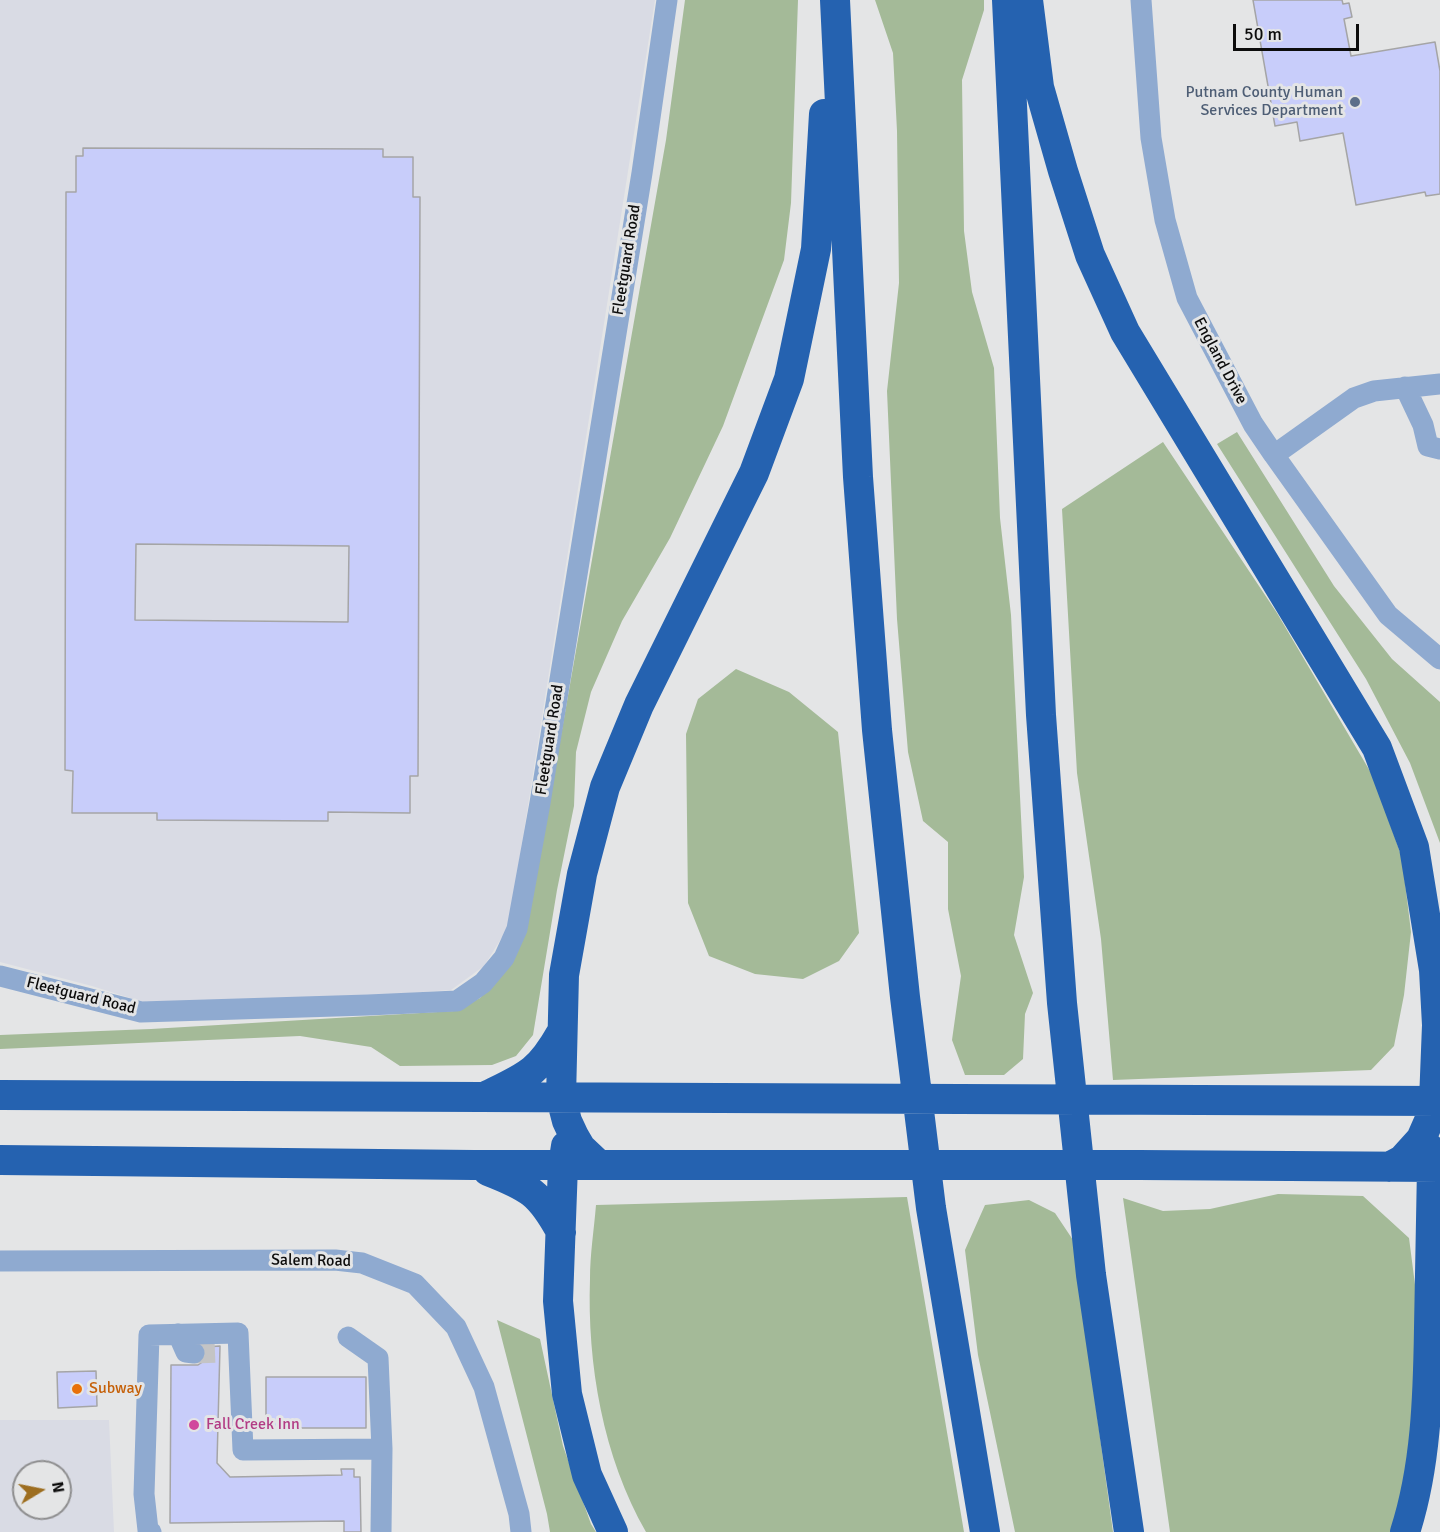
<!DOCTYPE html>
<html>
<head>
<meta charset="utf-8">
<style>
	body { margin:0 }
	#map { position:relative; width:1440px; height:1532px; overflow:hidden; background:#e4e5e6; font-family:Signika,sans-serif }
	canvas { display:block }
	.north { position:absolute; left:12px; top:1460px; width:60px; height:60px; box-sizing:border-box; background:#e4e5e6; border:2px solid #8e8e8f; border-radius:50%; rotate:80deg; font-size:16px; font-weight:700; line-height:24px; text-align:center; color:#0c0c0c }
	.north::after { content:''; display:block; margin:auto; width:21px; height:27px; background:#9d6e20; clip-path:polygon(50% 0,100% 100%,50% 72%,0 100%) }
	.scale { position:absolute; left:1233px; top:24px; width:126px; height:27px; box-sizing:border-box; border:3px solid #0c0c0c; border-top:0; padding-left:8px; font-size:18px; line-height:21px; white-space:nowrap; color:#0c0c0c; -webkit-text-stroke:4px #e4e5e6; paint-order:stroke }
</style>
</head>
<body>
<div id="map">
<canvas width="1440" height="1532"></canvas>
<div class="north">N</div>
<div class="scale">50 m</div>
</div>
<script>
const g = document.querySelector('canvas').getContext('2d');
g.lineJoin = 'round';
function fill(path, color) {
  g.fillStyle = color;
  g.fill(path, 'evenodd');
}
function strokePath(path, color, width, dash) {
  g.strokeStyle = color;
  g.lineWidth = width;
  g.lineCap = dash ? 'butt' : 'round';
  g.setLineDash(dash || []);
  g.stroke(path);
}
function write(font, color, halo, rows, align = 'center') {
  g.font = font + ' Signika,sans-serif';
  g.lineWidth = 6;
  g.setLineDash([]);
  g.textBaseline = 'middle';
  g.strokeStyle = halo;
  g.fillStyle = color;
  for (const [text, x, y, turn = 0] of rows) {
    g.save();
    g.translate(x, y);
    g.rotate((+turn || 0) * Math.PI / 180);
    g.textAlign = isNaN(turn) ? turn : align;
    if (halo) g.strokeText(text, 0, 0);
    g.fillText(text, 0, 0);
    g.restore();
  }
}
fill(new Path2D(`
	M0 0H655L509 926 484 966 451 990 350 997 143 1002 92 986 0 962Z
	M0 1420H109L114 1532H0ZM24 1472H60V1508H24Z`), '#d9dbe4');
fill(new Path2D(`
	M685 0H798L791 203 784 260 723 426 670 538 622 621 591 692 576 752 574 806 557 890 533 1035 516 1056 492 1065 400 1066 371 1047 300 1036 0 1049V1035L151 1029 454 1011 480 998 505 972 557 758 666 140Z
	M875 0H984V10L962 80 964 231 972 292 994 368 1000 518 1011 615 1024 877 1014 935 1033 993 1025 1014 1023 1059 1004 1075H965L952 1040 961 976 948 909V842L923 821 908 752 897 619 887 391 899 283 897 131 893 53Z
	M1237 432 1334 586 1392 659 1440 702V843L1410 763 1366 679 1217 444Z
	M1163 442 1277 613 1374 778 1402 858 1411 932 1404 995 1394 1046 1371 1070 1113 1080 1101 939 1077 773 1062 509Z
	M736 669 789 692 838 732 859 933 839 961 803 979 755 974 709 956 688 903 686 734 698 699Z
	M1278 1194 1363 1196 1409 1238 1422 1339 1419 1426 1392 1532H1170L1123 1198 1163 1211 1210 1209Z
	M907 1197 964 1532H646C603 1457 587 1364 590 1279 590 1254 594 1230 596 1205Z
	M1029 1200 1055 1213 1073 1240 1113 1532H1015L978 1355 965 1250 985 1205Z
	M497 1320 540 1339 563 1446 591 1524 596 1532H550L547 1514Z`), '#a4ba98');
const building = new Path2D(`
	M1253 0H1342L1343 4 1349 3 1352 17 1344 19 1351 56 1435 42 1440 71V194L1426 196 1425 192 1356 205 1343 133 1300 141 1297 122 1275 126Z
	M83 148 383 149V157H413V197H420L418 776H410V813L328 812V821L157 820V813H72L73 771 65 770 66 192H76V156H83ZM136 544 349 546 348 622 135 620Z
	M220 1346 217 1463 230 1477 342 1475 341 1469H354V1477H360L361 1532H344V1521L170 1523 171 1365H198L204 1361 207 1355 205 1347Z
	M96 1371 97 1406 58 1408 57 1372Z
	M266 1377H366V1428H266Z`);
fill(building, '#c8cdfa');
strokePath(building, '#a5a5a6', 1.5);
strokePath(new Path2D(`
	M194 1353 220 1352`), '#c4c4c5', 21, [21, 10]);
strokePath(new Path2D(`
	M1141 0 1151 138 1165 220 1187 298 1253 424 1274 455 1388 615 1440 659
	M1405 387 1423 425 1428 446 1440 449
	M1274 455 1354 398 1374 391 1440 384
	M0 976 141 1012 368 1005 457 1001 483 983 504 958 517 929 540 803 642 173 667 0
	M0 1261 335 1260 362 1263 415 1284 456 1327 484 1387 519 1514 521 1532
	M178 1334 186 1352 194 1353
	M348 1337 378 1358 382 1449
	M151 1532 148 1530 144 1494 149 1335 238 1333 243 1450 382 1449 381 1532`), '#8faad0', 21);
strokePath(new Path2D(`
	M835 0 858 477 877 730 905 997 931 1208 985 1532
	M1007 0 1041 715 1062 1003 1091 1275 1129 1532
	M1028 0 1039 87 1063 171 1090 255 1125 332 1377 748 1414 847 1434 970 1437 1025 1434 1101 1432 1114 1421 1139 1402 1160 1389 1167
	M0 1095 1440 1101
	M488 1095C527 1076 539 1072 561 1033
	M566 1146 563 1165 558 1301 567 1394 587 1475 613 1532
	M0 1160 474 1165H1139L1440 1167
	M599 1165 581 1148 574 1136 567 1121 561 1098 564 975 582 874 605 787 639 705 754 473 789 379 816 249 824 114
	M488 1171C529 1187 540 1193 561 1232
	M1405 1532C1426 1467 1428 1396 1429 1328 1430 1274 1431 1221 1432 1167L1429 1148`), '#2562b0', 30);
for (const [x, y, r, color] of [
	[1355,102,6,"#5c6f8a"],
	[77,1389,6,"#e8710a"],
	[194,1425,6,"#d1479c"]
]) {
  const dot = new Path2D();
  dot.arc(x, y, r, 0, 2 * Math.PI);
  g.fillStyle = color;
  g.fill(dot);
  strokePath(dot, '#e4e5e6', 2);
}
write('16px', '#4e5e75', '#e4e5e6', [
	["Putnam County Human",1343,93],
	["Services Department",1343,111]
], 'right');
write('16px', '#0c0c0c', '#e4e5e6', [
	["Fleetguard Road",627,260,-81],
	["England Drive",1220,361,62],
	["Fleetguard Road",550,740,-81],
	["Fleetguard Road",81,996,14],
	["Salem Road",311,1261,1]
]);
write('16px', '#c56008', '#e4e5e6', [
	["Subway",89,1389]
], 'left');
write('16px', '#b23c85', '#e4e5e6', [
	["Fall Creek Inn",206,1425]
], 'left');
</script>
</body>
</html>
